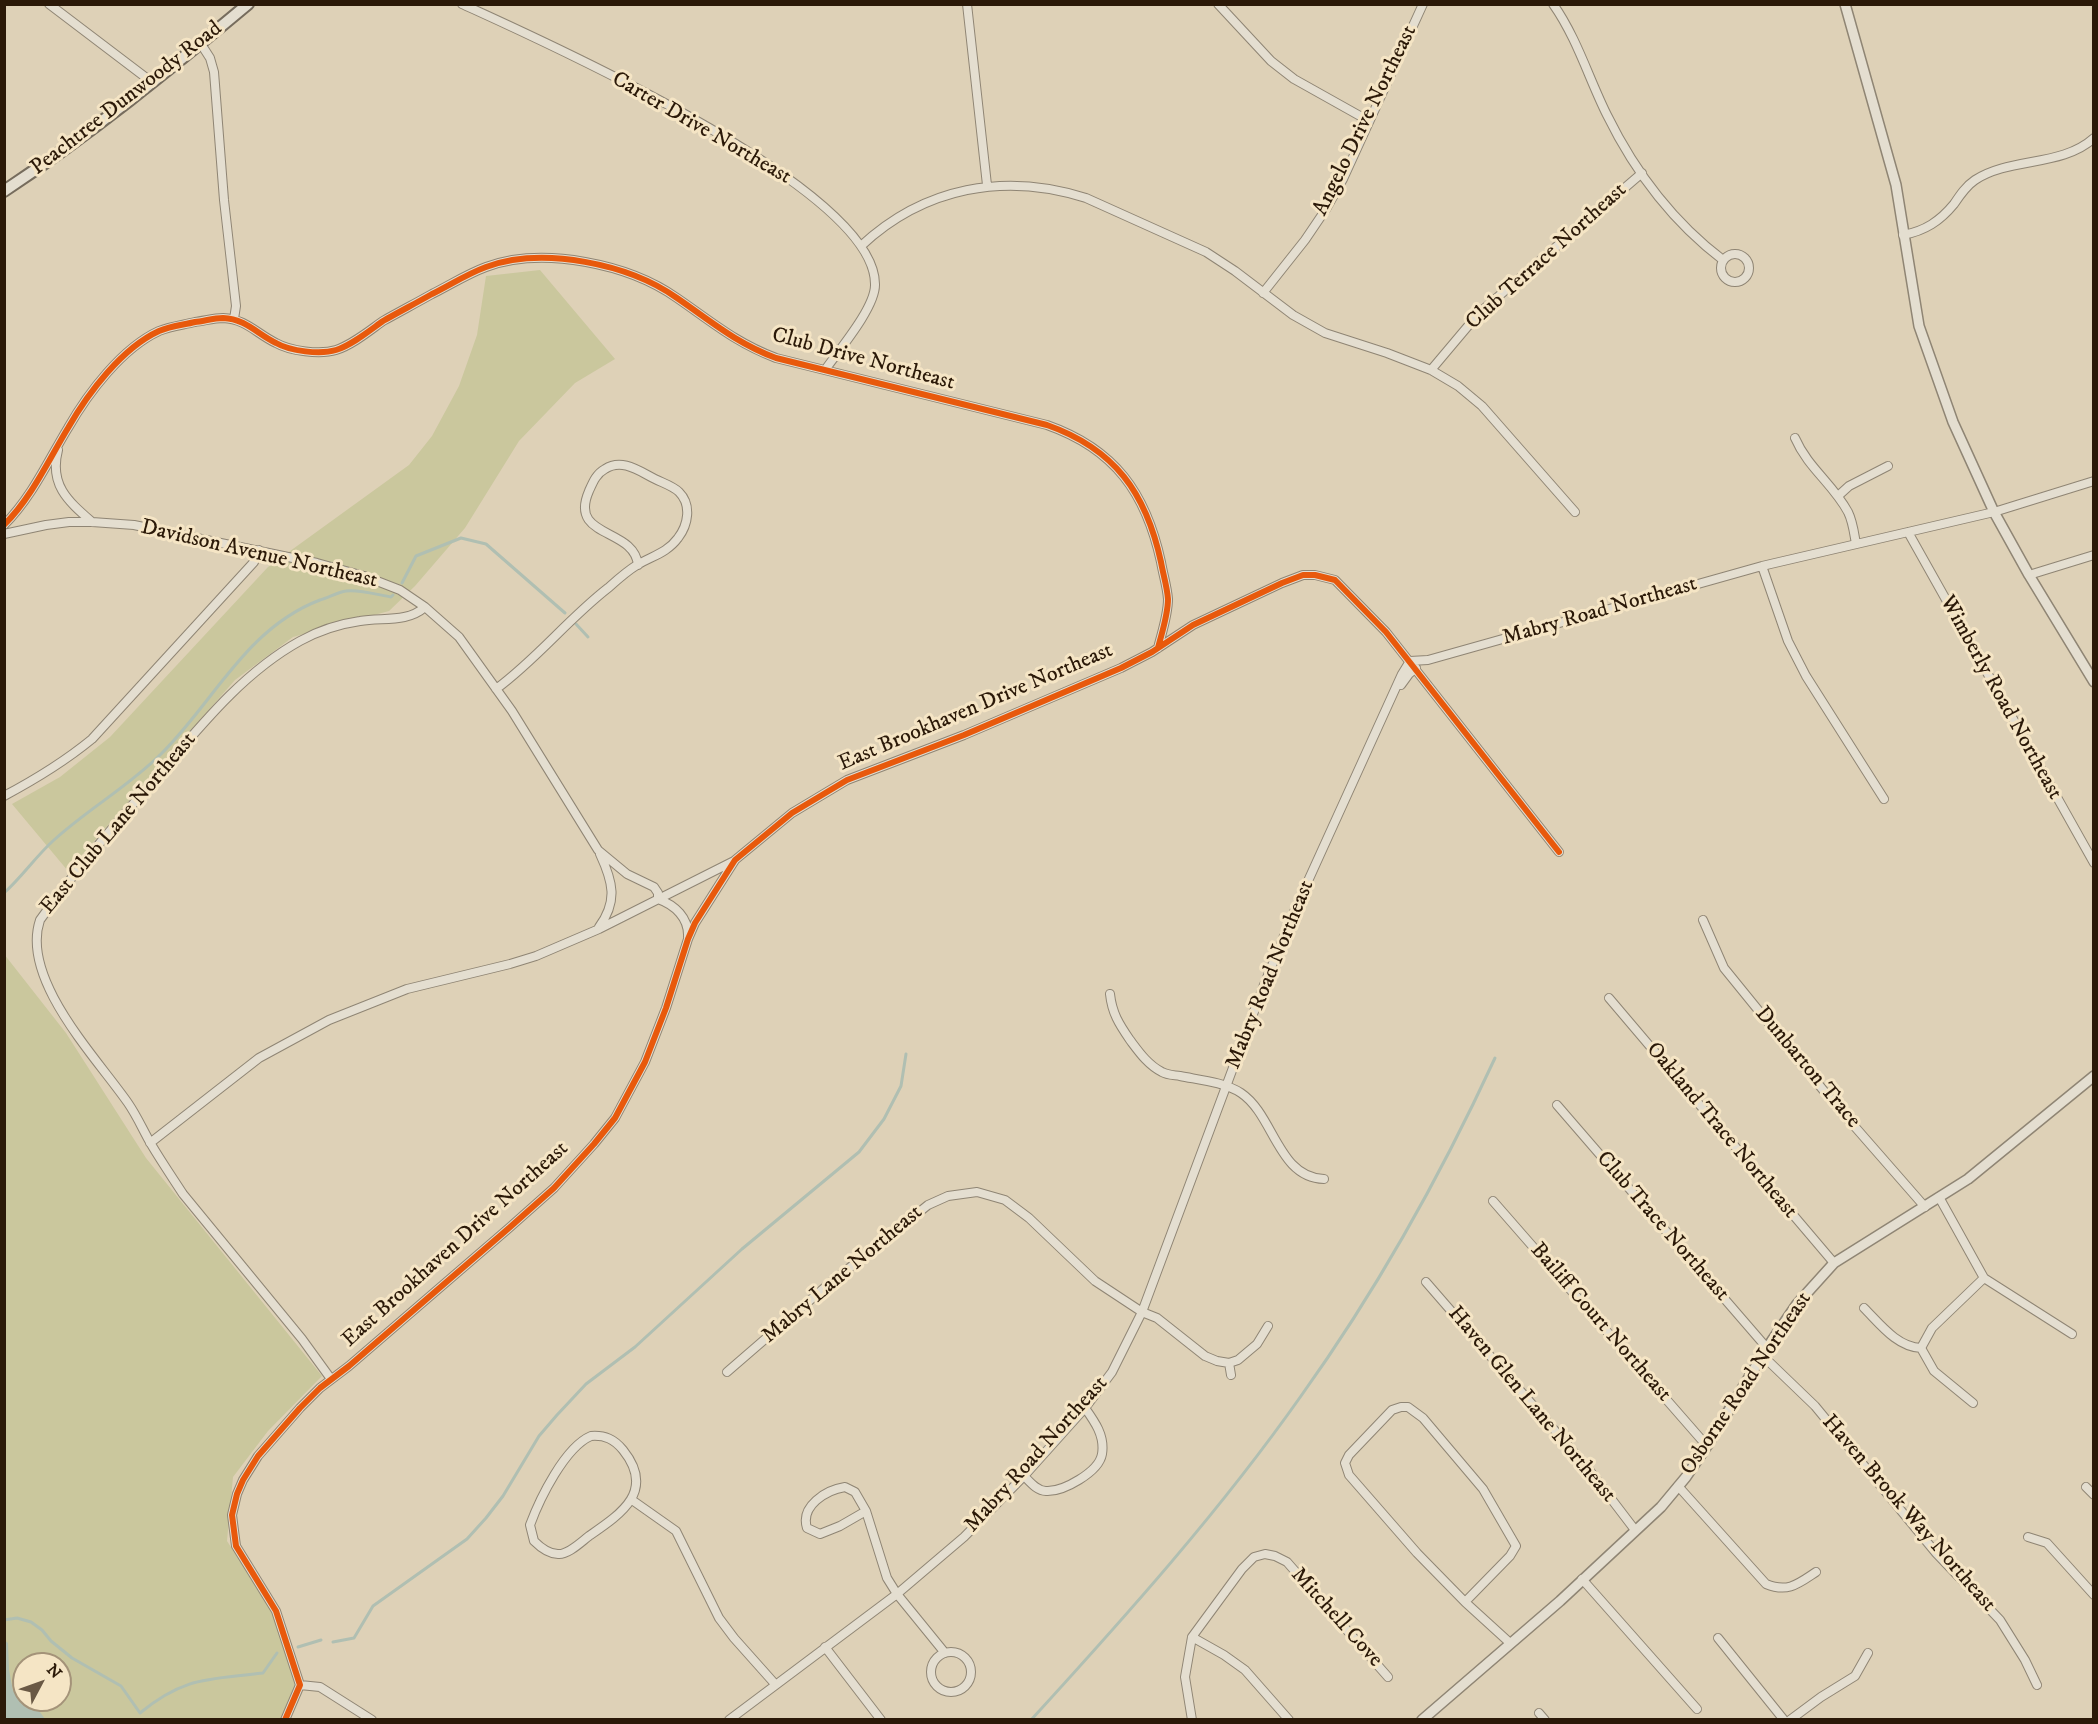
<!DOCTYPE html>
<html>
<head>
<meta charset="utf-8">
<style>
	body { margin:0 }
	#map { position:relative; width:2098px; height:1724px; overflow:hidden; background:#ded1b7; font-family:"IM FELL DW Pica",serif }
	canvas { display:block }
	.frame { position:absolute; inset:0; border:6px solid #2b1908; pointer-events:none }
	.north { position:absolute; left:12px; top:1652px; width:60px; height:60px; box-sizing:border-box; background:#f5e5c5; border:2px solid #a49379; border-radius:50%; rotate:49deg; font-size:16px; font-weight:700; line-height:24px; text-align:center; color:#2b1908 }
	.north::after { content:''; display:block; margin:auto; width:21px; height:27px; background:#6a5945; clip-path:polygon(50% 0,100% 100%,50% 72%,0 100%) }
</style>
</head>
<body>
<div id="map">
<canvas width="2098" height="1724"></canvas>
<div class="frame"></div>
<div class="north">N</div>
</div>
<script>
const g = document.querySelector('canvas').getContext('2d');
g.lineJoin = 'round';
function fill(path, color) {
  g.fillStyle = color;
  g.fill(path, 'evenodd');
}
function strokePath(path, color, width, dash) {
  g.strokeStyle = color;
  g.lineWidth = width;
  g.lineCap = dash ? 'butt' : 'round';
  g.setLineDash(dash || []);
  g.stroke(path);
}
function write(font, color, halo, rows, align = 'center') {
  g.font = font + ' "IM FELL DW Pica",serif';
  g.lineWidth = 6;
  g.setLineDash([]);
  g.textBaseline = 'middle';
  g.strokeStyle = halo;
  g.fillStyle = color;
  for (const [text, x, y, turn = 0] of rows) {
    g.save();
    g.translate(x, y);
    g.rotate((+turn || 0) * Math.PI / 180);
    g.textAlign = isNaN(turn) ? turn : align;
    if (halo) g.strokeText(text, 0, 0);
    g.fillText(text, 0, 0);
    g.restore();
  }
}
fill(new Path2D(`
	M540 270 615 359 575 383 519 441 465 528 415 586 389 611 293 637 235 680 68 871 12 804 60 777 110 737 268 567 409 465 432 436 459 386 477 335 486 276Z
	M4 954 66 1033 146 1158 322 1376 268 1431 233 1477 227 1541 274 1613 303 1679 282 1719H5ZM24 1664H60V1700H24Z`), '#cac79d');
fill(new Path2D(`
	M4 1640 8 1643 9 1670 13 1691 37 1708 45 1719H5Z`), '#b0bfb2');
strokePath(new Path2D(`
	M402 583 416 556 461 538 486 544 565 613
	M576 624 588 637
	M4 893C22 877 36 856 54 840 88 809 129 786 161 754 214 702 246 628 320 600 328 598 338 592 346 591 358 589 379 595 391 597L393 595
	M4 1620 17 1618 31 1622 42 1630 51 1641 72 1658 121 1686 140 1713C185 1676 209 1680 263 1673L277 1653
	M333 1642 354 1638 373 1606 467 1539 486 1518 503 1496 539 1436 557 1415 586 1384 635 1347 742 1249 859 1152 884 1119 901 1086 906 1054
	M298 1647 321 1640
	M1031 1720C1126 1616 1220 1511 1301 1396 1377 1290 1440 1177 1495 1058`), '#b0bfb2', 3);
const minor = new Path2D(`
	M49 4 153 83
	M462 4C543 41 877 189 875 285 875 308 839 350 825 370
	M967 4 987 185
	M1218 4 1271 61 1294 79 1369 121
	M1553 4C1577 38 1589 79 1607 115 1635 172 1673 222 1723 260
	M201 44 210 58 214 72 224 200 236 306 234 319
	M1903 235C1925 231 1940 221 1954 204 1960 195 1966 186 1975 180 2010 157 2062 167 2094 138
	M861 246C924 187 1005 172 1086 198L1206 252 1235 271 1293 315 1325 333 1387 353 1431 370 1458 386 1482 406 1575 512
	M1721 268a14 14 0 1 1 28 0a14 14 0 1 1-28 0Z
	M1263 293 1305 240 1326 209 1343 179 1423 4
	M1431 370 1479 313 1642 173
	M1795 438C1808 468 1833 484 1848 512 1853 522 1854 533 1856 544
	M58 450C49 485 68 501 92 522
	M1838 496 1849 486 1888 466
	M4 525C32 497 48 461 68 428 88 393 122 348 159 331 171 326 183 325 195 322 204 321 214 318 223 318 246 319 257 334 276 343 290 351 320 355 336 350 352 345 369 331 383 321 399 312 416 303 432 294 450 285 467 274 486 267 543 246 629 264 677 298 712 322 736 343 776 358L1047 425C1115 449 1146 493 1161 562 1163 574 1167 586 1168 599 1168 615 1162 632 1158 648
	M1908 532 2094 863
	M4 534 46 525 69 522H92L134 525 317 563 364 576 400 590 425 607 459 637 512 711 598 850 627 874 654 887 658 893V899
	M1762 566 1788 641 1806 676 1884 799
	M2029 575 2094 555
	M1410 661 1428 660 1762 566 1994 512 2094 481
	M1401 685 1409 674 1416 668
	M496 689C537 659 568 619 608 588 617 580 627 571 637 565 652 556 667 553 678 538 688 525 692 505 679 492 673 486 663 483 655 479 639 471 622 458 605 469 596 474 593 482 589 491 568 539 634 527 638 565
	M4 796C36 779 64 762 92 739L254 562 259 550
	M658 899C675 905 689 918 688 937
	M1703 920 1724 968 1828 1096 1925 1207
	M599 927C618 901 613 882 600 854
	M1110 994C1112 1013 1119 1024 1130 1040 1139 1052 1148 1065 1162 1072 1167 1075 1174 1075 1180 1076 1200 1080 1224 1082 1241 1093 1274 1115 1278 1178 1324 1179
	M1609 998 1834 1263
	M1557 1105 1767 1348
	M150 1143 259 1058 329 1020 407 989 510 964 536 956 599 929 734 861
	M1939 1197 1984 1278 2072 1334
	M1493 1201 1707 1446
	M1426 1282 1590 1471 1635 1530
	M1864 1308C1880 1324 1897 1347 1921 1348
	M1763 1356 1815 1406 1936 1553 2000 1620 2025 1660 2037 1685
	M1229 1363 1231 1375
	M727 1372 823 1289 928 1205 948 1196 977 1192 1005 1200 1029 1218 1095 1281 1142 1312 1157 1318 1205 1356 1217 1361 1229 1363 1238 1360 1257 1344 1268 1326
	M331 1379 302 1339 183 1194C172 1177 161 1161 151 1144 143 1130 137 1116 128 1103 96 1057 20 979 40 920 77 868 119 820 161 772 202 724 244 672 300 641 318 631 339 624 360 621 382 617 407 623 425 607
	M1973 1403 1934 1371 1921 1348 1932 1328 1984 1278
	M1401 1407H1408L1423 1418 1483 1489 1516 1546 1510 1556 1465 1602 1417 1553 1349 1475 1345 1463 1349 1455 1392 1410Z
	M591 1436C605 1435 614 1439 623 1450 656 1491 621 1514 589 1536 581 1542 568 1555 558 1554 549 1554 540 1547 534 1541L530 1525C540 1498 565 1447 591 1436Z
	M1024 1476C1030 1482 1037 1491 1046 1491 1063 1492 1099 1472 1102 1454 1105 1436 1095 1422 1085 1408
	M1678 1486 1766 1584C1788 1593 1798 1584 1816 1572
	M845 1487 855 1492 866 1511 840 1526 820 1534 807 1528C800 1506 826 1490 845 1487Z
	M2086 1487 2094 1495
	M632 1500 676 1531 719 1618 734 1638 775 1684
	M866 1511 887 1578 897 1594 945 1653
	M2028 1537 2047 1543 2094 1595
	M1582 1579 1697 1709
	M1465 1602 1510 1643
	M1192 1637 1224 1655 1245 1670 1289 1720
	M1718 1638 1784 1720
	M825 1647 881 1720
	M931 1672a20 20 0 1 1 40 0a20 20 0 1 1-40 0Z
	M300 1685 320 1687 372 1720
	M1539 1713 1545 1720
	M285 1720 300 1685 276 1611 236 1546 232 1515 237 1494 243 1480 258 1456 300 1408 320 1388 349 1366 509 1228 554 1188 594 1144 615 1118 645 1062 666 1008 688 939 695 923 735 860 792 813 847 780 964 735 1121 668 1152 652 1193 625 1282 583 1303 575H1315L1335 580 1386 632 1559 852
	M729 1720 897 1594 964 1537 1024 1476 1085 1408 1112 1372 1142 1312 1262 990 1293 914 1402 674 1410 661
	M1192 1720 1185 1677 1192 1637 1242 1569 1254 1557 1265 1554 1275 1556 1287 1562 1388 1677
	M1790 1720 1821 1697 1855 1676 1868 1653`);
const tertiary = new Path2D(`
	M1845 4 1896 185 1919 326 1953 422 1994 512 2029 575 2094 682
	M1422 1720 1560 1601 1661 1507 1686 1477 1707 1446 1767 1348 1797 1304 1834 1263 1968 1179 2094 1076`);
const secondary = new Path2D(`
	M4 191C90 134 169 70 248 4`);
strokePath(minor, '#8f8574', 10);
strokePath(tertiary, '#8f8574', 12);
strokePath(secondary, '#766c5d', 14);
strokePath(minor, '#e4ded0', 8);
strokePath(tertiary, '#e4ded0', 9);
strokePath(secondary, '#e4ded0', 10);
strokePath(new Path2D(`
	M4 525C32 497 48 461 68 428 88 393 122 348 159 331 171 326 183 325 195 322 204 321 214 318 223 318 246 319 257 334 276 343 290 351 320 355 336 350 352 345 369 331 383 321 399 312 416 303 432 294 450 285 467 274 486 267 543 246 629 264 677 298 712 322 736 343 776 358L1047 425C1115 449 1146 493 1161 562 1163 574 1167 586 1168 599 1168 615 1162 632 1158 648
	M285 1720 300 1685 276 1611 236 1546 232 1515 237 1494 243 1480 258 1456 300 1408 320 1388 349 1366 509 1228 554 1188 594 1144 615 1118 645 1062 666 1008 688 939 695 923 735 860 792 813 847 780 964 735 1121 668 1152 652 1193 625 1282 583 1303 575H1315L1335 580 1386 632 1559 852`), '#e8590c', 6);
write('22px', '#2b1908', '#f5e5c5', [
	["Peachtree Dunwoody Road",127,99,-38],
	["Angelo Drive Northeast",1366,121,-64],
	["Carter Drive Northeast",701,129,30],
	["Club Terrace Northeast",1547,257,-42],
	["Club Drive Northeast",863,360,15],
	["Davidson Avenue Northeast",259,555,13],
	["Mabry Road Northeast",1600,612,-16],
	["Wimberly Road Northeast",2000,698,61],
	["East Brookhaven Drive Northeast",976,708,-23],
	["East Club Lane Northeast",119,824,-50],
	["Mabry Road Northeast",1271,975,-68],
	["Dunbarton Trace",1807,1068,50],
	["Oakland Trace Northeast",1721,1131,50],
	["Club Trace Northeast",1662,1227,49],
	["East Brookhaven Drive Northeast",456,1245,-42],
	["Mabry Lane Northeast",843,1275,-40],
	["Bailiff Court Northeast",1600,1323,49],
	["Osborne Road Northeast",1747,1384,-56],
	["Haven Glen Lane Northeast",1531,1405,50],
	["Mabry Road Northeast",1037,1455,-48],
	["Haven Brook Way Northeast",1908,1514,49],
	["Mitchell Cove",1336,1618,48]
]);
</script>
</body>
</html>
